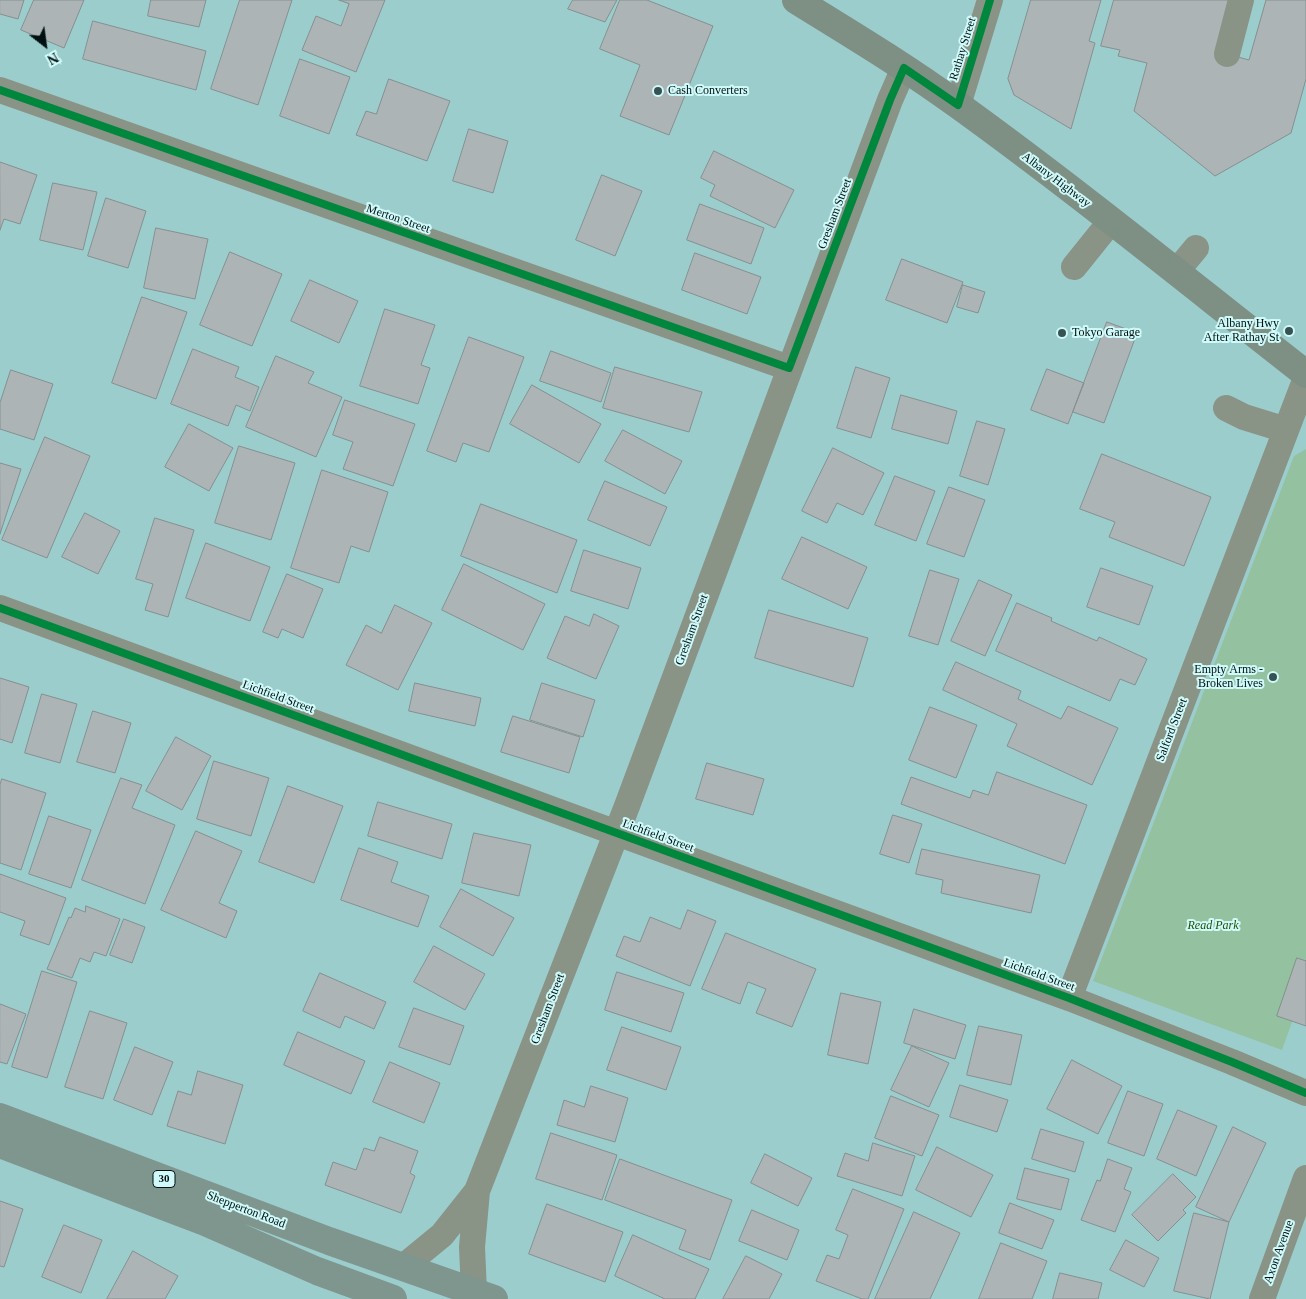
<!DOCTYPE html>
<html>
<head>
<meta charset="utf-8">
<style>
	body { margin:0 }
	#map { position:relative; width:1306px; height:1299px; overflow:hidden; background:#9ccdcd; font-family:Georgia,serif }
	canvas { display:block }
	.north { position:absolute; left:20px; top:20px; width:50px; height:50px; -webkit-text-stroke:4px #d0fafa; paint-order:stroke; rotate:150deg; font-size:14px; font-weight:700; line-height:20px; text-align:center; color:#001010 }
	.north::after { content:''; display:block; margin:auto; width:18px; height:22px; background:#001010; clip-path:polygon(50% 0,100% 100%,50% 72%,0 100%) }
</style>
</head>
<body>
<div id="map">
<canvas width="1306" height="1299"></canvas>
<div class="north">N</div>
</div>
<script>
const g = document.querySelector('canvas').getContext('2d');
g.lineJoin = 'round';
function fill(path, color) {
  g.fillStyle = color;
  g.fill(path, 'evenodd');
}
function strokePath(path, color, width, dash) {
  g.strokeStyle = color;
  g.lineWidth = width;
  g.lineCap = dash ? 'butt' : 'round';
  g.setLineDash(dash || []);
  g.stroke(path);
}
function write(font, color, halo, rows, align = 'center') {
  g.font = font + ' Georgia,serif';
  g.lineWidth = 4;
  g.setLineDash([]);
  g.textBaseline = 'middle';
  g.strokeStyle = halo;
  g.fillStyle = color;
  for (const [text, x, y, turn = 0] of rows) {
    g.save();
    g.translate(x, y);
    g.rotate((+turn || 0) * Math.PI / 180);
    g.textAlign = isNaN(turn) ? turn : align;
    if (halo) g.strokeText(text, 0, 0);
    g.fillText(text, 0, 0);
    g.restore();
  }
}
fill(new Path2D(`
	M1306 449V983L1282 1050 1093 981 1294 456Z`), '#94c1a0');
const building = new Path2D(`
	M0 0H24L18 19 0 14Z
	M34 0H84L64 48 21 30Z
	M151 0H206L199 27 148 16Z
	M240 0H292L258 105 211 89Z
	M339 0H385L356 72 302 50 316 16 341 26 349 4Z
	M573 0H617L605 22 568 9Z
	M620 0H647L713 26 669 135 620 116 640 65 600 49Z
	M1031 0H1101L1089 41 1095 43 1071 129 1014 95 1008 79Z
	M1114 0H1233L1227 54 1249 60 1266 0H1306V79L1291 133 1215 176 1134 111 1147 63 1118 56 1120 50 1101 46Z
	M93 21 206 51 196 90 83 59Z
	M300 59 350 77 329 134 280 116Z
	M389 79 450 101 427 161 356 135 366 111 376 114Z
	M469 129 508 141 493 193 453 181Z
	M714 151 794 190 775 228 710 196 715 185 701 178Z
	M0 162 37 175 20 224 4 219 0 230Z
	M602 175 642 191 615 256 576 240Z
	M53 183 97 192 83 250 40 240Z
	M106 198 146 211 128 268 88 256Z
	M700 204 764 228 751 264 687 240Z
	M156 228 208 239 195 299 144 288Z
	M230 252 282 274 252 346 200 325Z
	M695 253 761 277 747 314 682 290Z
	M902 259 963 282 947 323 886 300Z
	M310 280 358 301 339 343 291 321Z
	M963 285 985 292 978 313 957 307Z
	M142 297 187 312 156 399 112 383Z
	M385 309 435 325 421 365 430 368 418 404 360 386Z
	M1107 322 1137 333 1104 423 1073 412Z
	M469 337 524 357 489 452 463 443 456 462 427 451Z
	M193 349 239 367 235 377 259 387 250 411 236 405 228 426 171 404Z
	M551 351 611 373 601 402 540 381Z
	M276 356 314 372 308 383 342 397 316 457 246 427Z
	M615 367 702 392 689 432 603 408Z
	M856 367 890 378 871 438 837 428Z
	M1047 369 1084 383 1068 424 1031 410Z
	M11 370 53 384 34 440 0 429V403Z
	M532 385 601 424 579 463 510 424Z
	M901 395 957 411 948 444 892 429Z
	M345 400 415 424 393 486 343 469 353 442 333 435Z
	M977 421 1005 429 988 485 960 476Z
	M189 424 233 448 209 491 165 467Z
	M623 430 682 461 665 494 605 461Z
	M45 437 90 456 47 558 2 540Z
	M239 446 295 463 271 540 215 523Z
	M833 448 884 473 863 515 837 503 827 523 802 511Z
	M1102 454 1211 497 1184 566 1109 537 1115 522 1080 509Z
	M0 463 21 469 0 534Z
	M322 470 388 492 369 552 351 546 339 583 291 568Z
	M895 476 935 491 916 541 875 525Z
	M605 481 667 507 650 546 588 520Z
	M949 487 985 500 964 557 927 544Z
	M481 504 577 540 557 593 461 556Z
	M85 513 120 531 98 574 62 557Z
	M155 518 194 530 168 617 145 610 153 584 136 579Z
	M802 537 867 567 848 609 782 579Z
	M206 543 270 567 250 621 186 598Z
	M584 550 641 568 628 609 571 591Z
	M464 564 545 604 523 650 442 610Z
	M1101 568 1153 586 1139 625 1087 607Z
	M930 570 959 579 938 645 909 636Z
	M287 574 323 589 303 638 282 629 278 638 263 632Z
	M979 580 1012 595 985 656 951 641Z
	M1017 603 1052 618 1051 621 1097 641 1099 637 1147 659 1135 685 1120 679 1110 701 996 651Z
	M395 605 432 623 398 690 346 665 366 625 381 633Z
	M769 610 868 638 853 687 755 658Z
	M594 614 619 626 596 679 547 658 565 616 589 626Z
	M956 662 1021 691 1018 699 1061 719 1068 706 1118 728 1092 785 1007 746 1017 724 943 690Z
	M0 678 29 687 12 743 0 739Z
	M415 683 481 698 475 726 409 711Z
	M542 683 595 700 583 737 530 720Z
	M42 694 77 704 60 763 25 753Z
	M930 707 977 725 956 778 909 760Z
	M93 711 131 723 115 773 77 762Z
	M513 716 580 737 569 773 501 752Z
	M176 737 211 756 182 810 146 791Z
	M214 761 269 778 251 836 197 819Z
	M707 763 764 779 753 815 696 799Z
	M997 772 1087 805 1065 864 901 804 911 777 970 798 973 790 988 795Z
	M121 778 142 785 132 808 175 825 145 904 82 880Z
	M2 779 46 793 21 870 0 863V785Z
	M288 786 343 806 314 883 259 862Z
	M378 802 452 824 442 859 368 836Z
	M893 815 922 824 909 863 880 854Z
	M49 816 91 830 71 888 29 874Z
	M196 831 242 851 219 903 237 911 226 938 161 910Z
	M474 833 531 845 519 896 462 883Z
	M359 848 398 862 391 882 429 896 418 927 341 900Z
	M922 849 1040 875 1031 913 941 893 943 880 916 874Z
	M0 874 66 898 49 945 20 935 25 921 0 912Z
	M461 889 514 918 493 956 440 927Z
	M86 906 120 919 106 956 94 952 90 962 80 958 72 978 47 969 69 917 71 918 75 908 85 912Z
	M688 910 716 921 690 986 616 956 624 936 640 942 650 917 680 929Z
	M124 919 145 927 132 963 110 955Z
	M726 933 816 969 792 1027 756 1013 766 989 748 982 740 1004 702 989Z
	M434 946 485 974 465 1010 414 982Z
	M1297 958 1306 961V1026L1277 1016Z
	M42 971 77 982 47 1078 12 1067Z
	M617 972 684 993 671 1032 605 1010Z
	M320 973 386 1002 374 1029 345 1016 340 1028 303 1011Z
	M841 993 881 1002 868 1064 828 1055Z
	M0 1004 26 1014 7 1064 0 1062Z
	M414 1008 464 1026 450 1065 399 1047Z
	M914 1009 966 1025 955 1059 904 1043Z
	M90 1011 127 1023 103 1099 65 1087Z
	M979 1026 1022 1035 1011 1085 967 1075Z
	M622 1027 681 1047 666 1090 607 1070Z
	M298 1032 365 1061 351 1094 284 1065Z
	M912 1046 949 1063 929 1107 891 1090Z
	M135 1047 173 1062 152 1115 114 1100Z
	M1072 1060 1122 1086 1098 1134 1047 1109Z
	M390 1062 440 1083 424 1123 373 1102Z
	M198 1071 243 1085 225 1144 167 1126 178 1091 191 1095Z
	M960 1085 1008 1100 997 1132 950 1117Z
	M591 1086 628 1098 615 1142 557 1125 564 1100 584 1107Z
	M1128 1091 1163 1104 1144 1156 1108 1143Z
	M891 1096 939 1115 922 1156 875 1138Z
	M1178 1110 1217 1126 1196 1176 1157 1159Z
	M1233 1127 1266 1143 1229 1222 1196 1207Z
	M1041 1129 1084 1142 1075 1172 1032 1159Z
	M551 1133 617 1155 602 1200 536 1179Z
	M380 1137 418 1151 410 1173 415 1176 401 1213 325 1185 333 1162 356 1170 364 1148 374 1151Z
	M873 1143 915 1156 902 1196 837 1176 845 1153 868 1161Z
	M937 1147 993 1175 971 1217 916 1190Z
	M765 1154 812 1178 798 1206 751 1183Z
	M620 1159 732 1200 710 1260 679 1249 686 1230 605 1200Z
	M1108 1159 1132 1168 1124 1189 1131 1192 1115 1232 1081 1220 1097 1180 1100 1181Z
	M1025 1168 1069 1179 1061 1210 1017 1199Z
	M1173 1174 1196 1197 1183 1210 1186 1213 1158 1241 1132 1215Z
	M853 1189 904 1209 868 1299H862L816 1281 827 1255 839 1259 848 1235 836 1230Z
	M0 1201 23 1209 4 1267 0 1266Z
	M1010 1203 1054 1220 1042 1249 999 1233Z
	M547 1204 623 1232 605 1282 529 1254Z
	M752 1210 799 1230 787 1260 739 1241Z
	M914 1212 960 1233 930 1299H875Z
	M1194 1213 1229 1222 1210 1299 1174 1291Z
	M64 1225 102 1240 81 1293 42 1277Z
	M633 1235 709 1269 695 1299H665L615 1276Z
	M1126 1240 1159 1258 1144 1287 1110 1270Z
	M1001 1243 1047 1261 1032 1299H979Z
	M133 1251 178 1276 165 1299H107Z
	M746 1256 782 1274 769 1299H723Z
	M1060 1273 1102 1283 1098 1299H1053Z`);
fill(building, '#acb4b5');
strokePath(building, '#858f90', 1);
strokePath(new Path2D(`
	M1227 54 1241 0
	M0 90 789 368
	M958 105 990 0
	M1074 267 1111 221
	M1176 272 1196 248
	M1226 408 1244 417 1286 430
	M0 608 1069 998 1232 1062 1306 1093
	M1069 998 1306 378
	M403 1267 442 1235 477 1191
	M474 1292 472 1247 477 1191 627 806 890 100 904 68
	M1262 1299 1306 1178`), '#899386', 26);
strokePath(new Path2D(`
	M796 0C851 34 906 67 958 105 1077 191 1191 284 1306 374`), '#7e8f84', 28);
strokePath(new Path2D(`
	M0 1117 329 1241 494 1299
	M0 1144 205 1222 317 1271 393 1299`), '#7f968e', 28);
strokePath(new Path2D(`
	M0 90 789 368 890 100 904 68 958 105 990 0
	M0 608 1069 998 1232 1062 1306 1093`), '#00873e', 8);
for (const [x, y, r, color] of [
	[658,91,5,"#375252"],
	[1289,331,5,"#375252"],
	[1062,333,5,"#375252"],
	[1273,677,5,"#375252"]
]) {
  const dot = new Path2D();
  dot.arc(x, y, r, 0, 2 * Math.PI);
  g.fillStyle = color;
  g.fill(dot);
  strokePath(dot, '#d0fafa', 2);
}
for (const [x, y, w] of [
	[164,1179,22]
]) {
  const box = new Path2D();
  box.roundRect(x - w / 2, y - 8.5, w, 17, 4);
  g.fillStyle = '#d0fafa';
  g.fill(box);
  strokePath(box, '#001010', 1);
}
write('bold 11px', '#001010', null, [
	["30",164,1179]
]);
write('12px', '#001010', '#d0fafa', [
	["Rathay Street",963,49,-73],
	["Albany Highway",1056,180,37],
	["Gresham Street",835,214,-69],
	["Merton Street",398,219,19],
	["Gresham Street",692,630,-70],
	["Lichfield Street",278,697,20],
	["Salford Street",1172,730,-69],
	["Lichfield Street",658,836,20],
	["Lichfield Street",1039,975,20],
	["Gresham Street",548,1009,-69],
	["Shepperton Road",246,1210,21],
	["Axon Avenue",1279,1252,-70]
]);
write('12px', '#001010', '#d0fafa', [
	["Cash Converters",668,91],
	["Albany Hwy",1279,324,"right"],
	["After Rathay St",1279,338,"right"],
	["Tokyo Garage",1072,333],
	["Empty Arms -",1263,670,"right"],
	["Broken Lives",1263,684,"right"]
], 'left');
write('italic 12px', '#224d00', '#d0fafa', [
	["Read Park",1213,926]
]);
</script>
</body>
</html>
